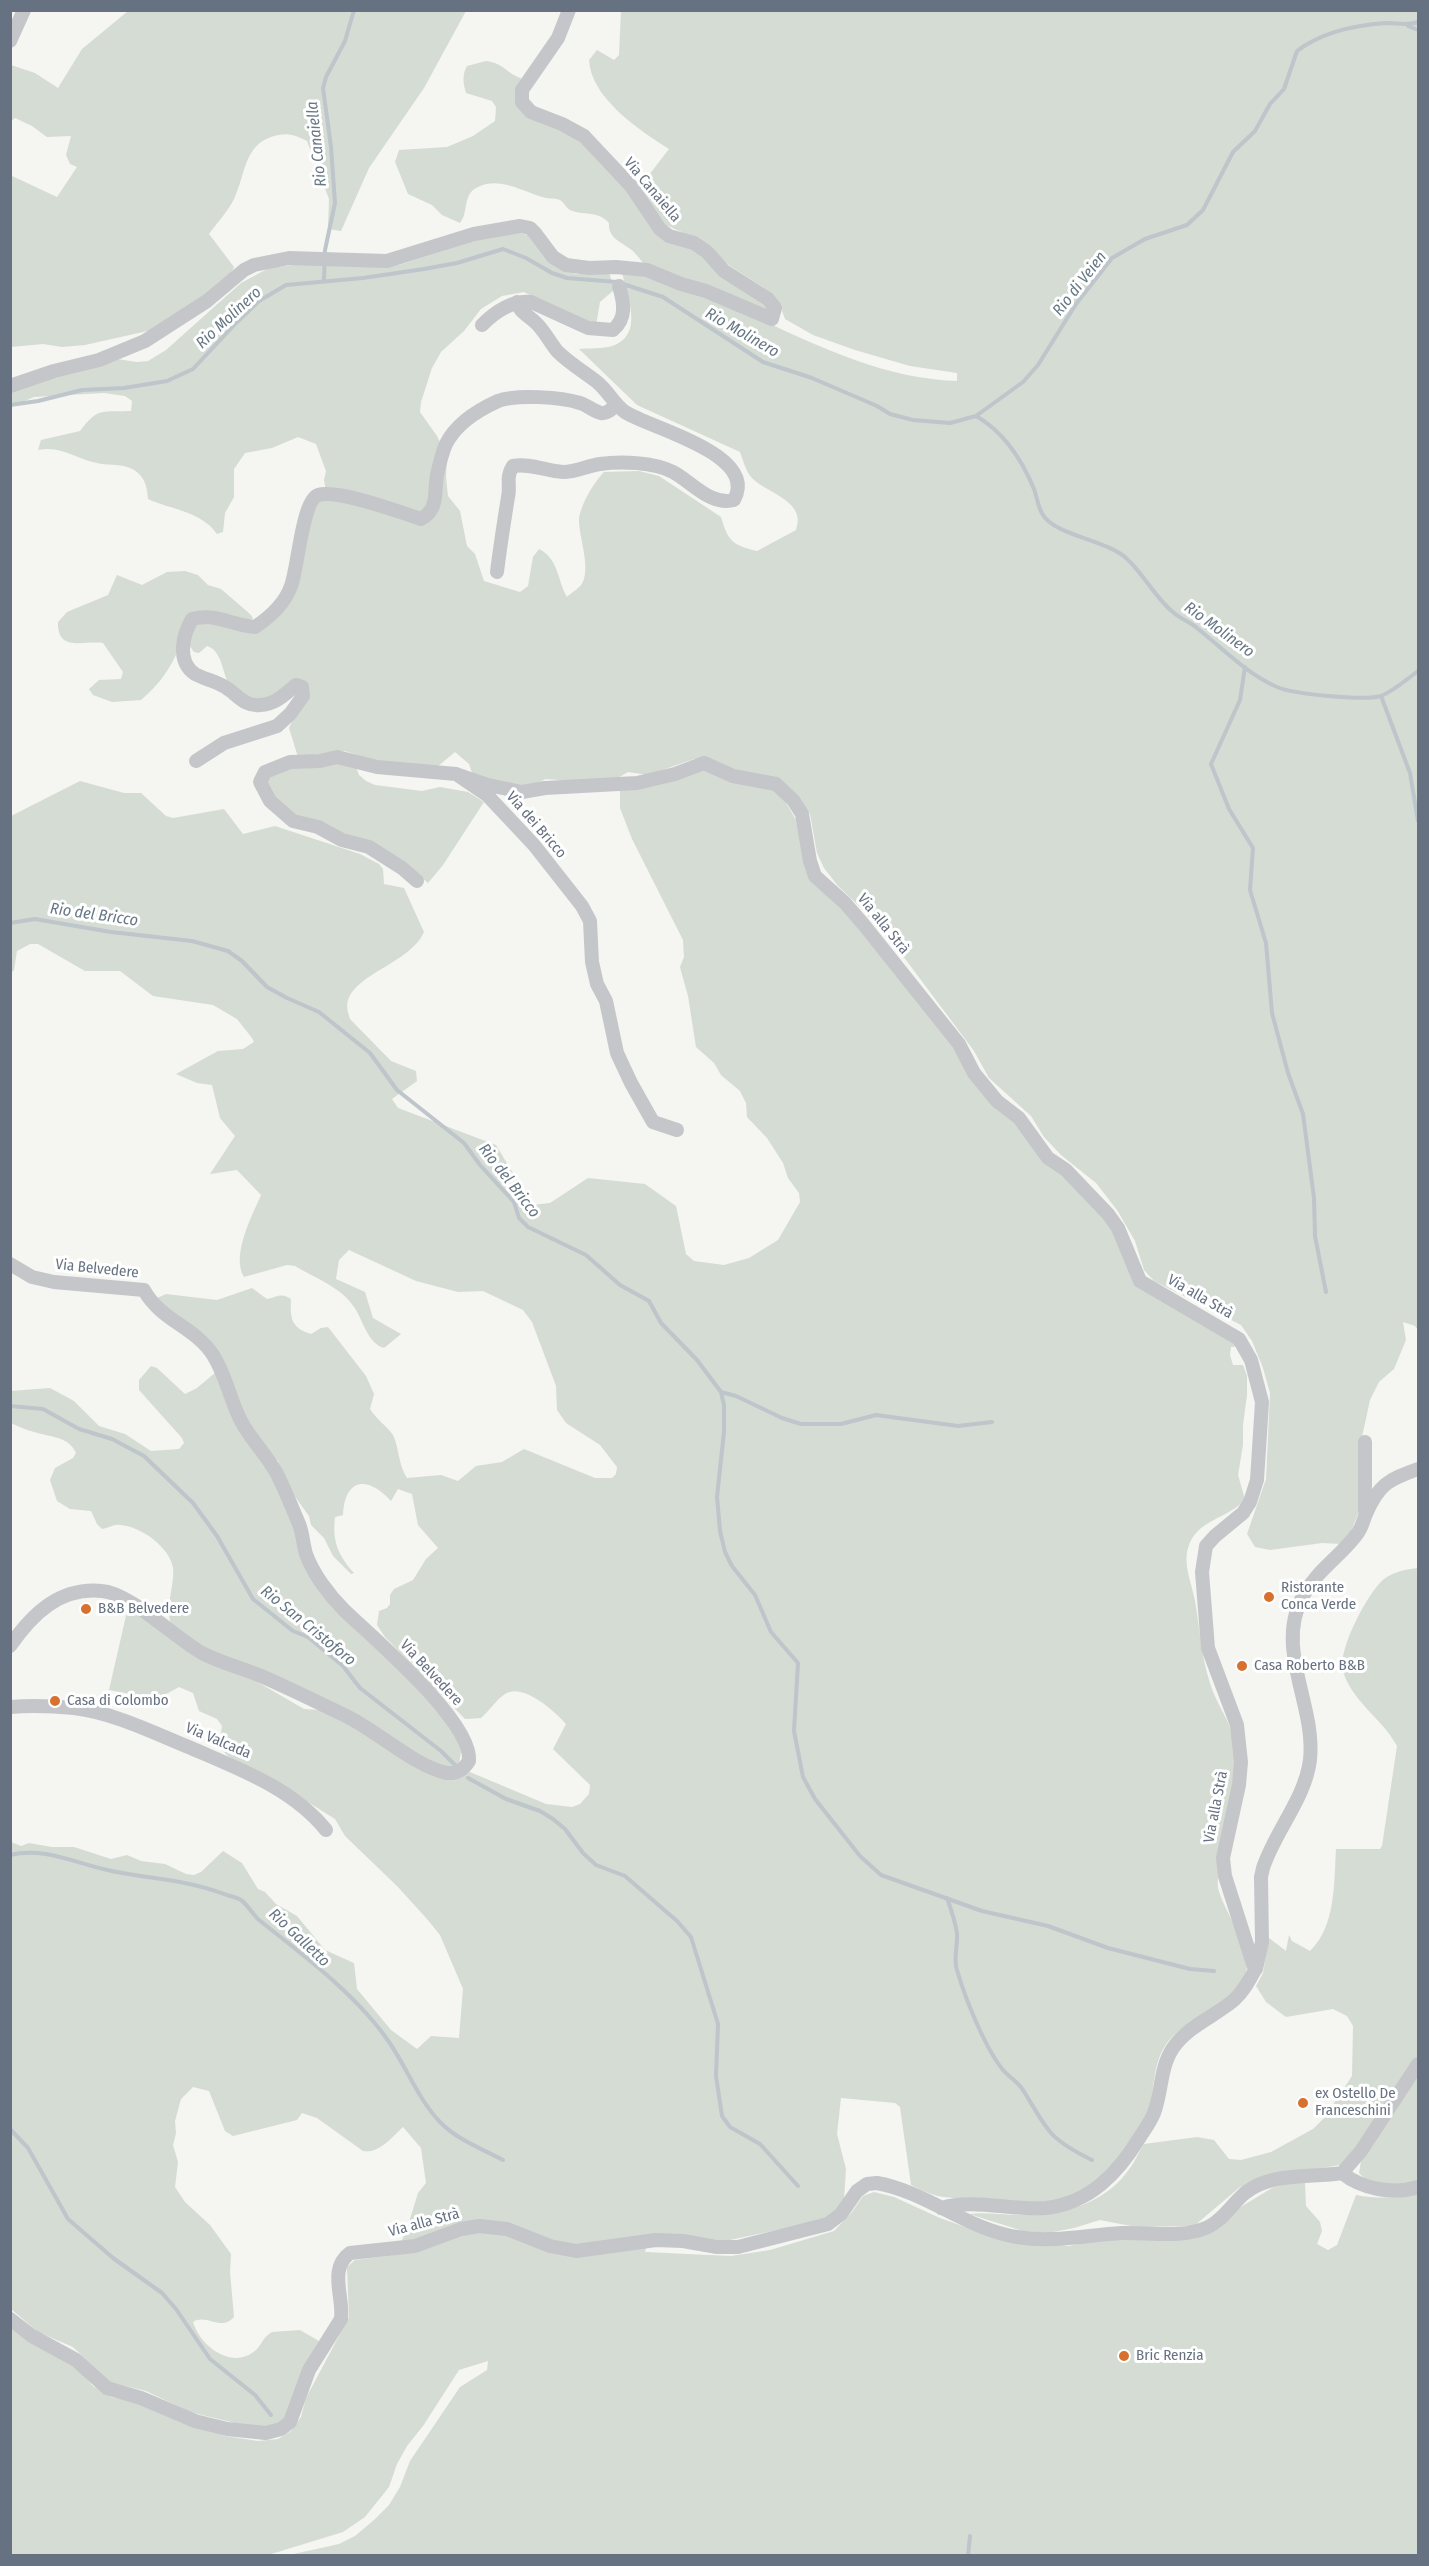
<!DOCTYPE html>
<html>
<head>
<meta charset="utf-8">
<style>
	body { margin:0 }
	#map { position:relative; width:1429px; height:2566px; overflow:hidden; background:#f5f5f2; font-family:"Fira Sans Condensed",sans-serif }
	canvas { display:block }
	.frame { position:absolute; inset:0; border:12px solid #667181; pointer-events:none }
</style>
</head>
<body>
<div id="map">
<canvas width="1429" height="2566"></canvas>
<div class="frame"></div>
</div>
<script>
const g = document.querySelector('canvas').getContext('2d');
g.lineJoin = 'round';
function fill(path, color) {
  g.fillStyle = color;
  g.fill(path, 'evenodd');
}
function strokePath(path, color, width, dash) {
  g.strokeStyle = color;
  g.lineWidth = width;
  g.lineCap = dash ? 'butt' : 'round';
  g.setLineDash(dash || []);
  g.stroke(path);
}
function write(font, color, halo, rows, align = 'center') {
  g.font = font + ' "Fira Sans Condensed",sans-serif';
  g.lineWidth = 6;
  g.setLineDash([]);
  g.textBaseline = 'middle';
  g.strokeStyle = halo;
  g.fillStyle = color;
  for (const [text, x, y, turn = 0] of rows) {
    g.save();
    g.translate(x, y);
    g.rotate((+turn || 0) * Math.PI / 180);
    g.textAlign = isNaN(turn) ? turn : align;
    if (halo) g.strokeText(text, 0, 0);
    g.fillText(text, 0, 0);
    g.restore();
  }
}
fill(new Path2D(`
	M128 11H466L424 88 369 168 341 231 328 229 329 199 307 141C294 134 285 132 271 137 244 146 245 176 234 199 228 211 217 223 209 234L234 267 230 276 186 311 152 330 85 345 62 347 43 344 11 347 10 175 57 197 77 167 70 164 66 155 71 136 47 137 32 126 15 118 11 121V65L35 73 58 88 82 49Z
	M621 11H1418V1330L1415 1326 1403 1322 1406 1340 1394 1369 1379 1382 1370 1400 1362 1437 1361 1507 1350 1534 1341 1544 1322 1543 1270 1550 1255 1547 1247 1534 1266 1479 1270 1393 1263 1368 1252 1341 1241 1325 1154 1281 1144 1270 1135 1241 1117 1210 1096 1183 1061 1155 1044 1137 1031 1116 989 1078 974 1051 903 956 861 908 838 886 824 868 817 853 810 814 790 788 774 777 732 769 707 758 694 759 648 775 628 772 616 779 572 781 546 779 534 784 517 786 498 785 472 773 469 764 455 752 437 767 432 768 372 760 345 751 298 757 289 728 308 687 276 699 254 702C247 698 239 694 233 689 221 678 225 652 207 646L199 653 194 652 186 641 193 623 228 626 251 633 261 629 280 612 308 515 326 491 324 480 326 471 316 444 298 437 272 448 245 453 234 469V497L225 513 223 532 217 534C201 511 172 510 148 499 147 489 146 480 138 473 127 463 114 466 102 464 78 461 63 445 38 450L41 440 80 431C98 407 101 412 131 411L132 401 125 396 104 393 34 397 11 407 10 391 117 359 137 362 148 361 166 350 241 283 269 268 310 263 364 267 399 265 477 240 519 233 532 236 563 270 576 274 609 272 614 290 600 302 596 325 582 321 524 292 502 296 481 309 464 331 441 352 432 368 421 402 420 412 437 436 447 457 446 477 448 496 460 511 467 546 475 554 484 581 520 592 528 586 533 557 539 549C559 559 557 580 567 597 571 593 578 589 581 585 592 571 579 537 579 521 579 507 594 482 604 472L639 471 659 476 721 517C728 541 732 545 757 551L796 530C807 501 768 494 752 478 746 472 743 460 740 452L637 405 579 349C589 348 603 349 612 346 645 335 627 297 622 272 740 291 835 377 957 381V373L910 366 855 350 813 335 785 319 779 303 764 288 730 266 701 241 666 225 639 188 669 149C639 130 591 98 589 60L597 50 614 60 619 55Z
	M486 61C504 63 507 74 521 78L517 95 572 131 637 200 688 244 770 305V315L643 263C639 258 635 252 629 248 619 241 608 237 609 223 598 210 583 216 570 210 566 208 564 202 560 200 556 198 550 199 546 198 524 193 501 176 478 187 462 194 469 212 460 223L442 215 432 205 408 194 395 162 399 150 447 147 473 136 495 121 496 107 492 101 466 93C463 83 462 75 467 66Z
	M185 571 198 575 208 585 221 589 250 614 253 618 250 622 211 611 191 613C180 649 171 675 141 700L112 702 93 695 89 689 99 680 121 679 123 672 103 643C85 640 57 653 58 622L67 612 108 595 117 575 142 585 167 572Z
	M336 760 355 765 359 775 366 781 375 785 422 791 440 787 468 792 484 802 443 865 428 883C406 863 375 849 348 836 319 822 278 818 267 781L275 770Z
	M700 769 774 789 785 801 796 820 805 863 1015 1121 1094 1206 1113 1231 1133 1278 1240 1346 1231 1347 1230 1355 1233 1365H1243L1247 1376V1395L1243 1425V1445L1238 1475 1245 1499C1229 1519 1196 1519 1188 1548 1183 1565 1192 1584 1195 1601 1200 1629 1201 1656 1210 1683 1216 1704 1230 1720 1235 1742 1242 1782 1223 1824 1220 1863 1219 1871 1217 1881 1218 1888 1223 1909 1249 1945 1247 1966 1243 2007 1186 2014 1165 2046 1151 2067 1155 2099 1146 2116 1102 2194 1071 2211 982 2200 968 2198 952 2199 938 2196 929 2194 920 2189 911 2185L900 2107 895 2103 841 2098 837 2134 846 2169 844 2200 837 2211 820 2221 725 2241 679 2234 649 2236 645 2252 731 2256 770 2250 834 2231 852 2212 863 2196 874 2192 894 2197 940 2218 1004 2241 1069 2246 1105 2239 1204 2234 1219 2229 1239 2208 1272 2188 1290 2182 1305 2183 1306 2206 1320 2222 1322 2231 1317 2244 1328 2250 1337 2245 1356 2195C1378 2199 1397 2198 1418 2194V2555H289L339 2544 355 2536 374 2520 389 2505 400 2487 410 2461 460 2387 487 2370 488 2361 459 2370 423 2426 407 2446 397 2464 389 2487 365 2517 343 2532 268 2555H11V2325L31 2342 78 2369 93 2386 111 2397 137 2402 180 2422 225 2436 258 2441 278 2439 291 2431 301 2417 306 2398 349 2317 347 2267 355 2260 394 2255 406 2232 418 2193 426 2183 421 2148 403 2127C392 2137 379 2154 363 2151L317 2118 302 2113 297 2120 233 2136 225 2131 209 2091 193 2087 181 2099 175 2121 176 2133 173 2145 178 2162 175 2187 185 2202 210 2225 231 2254 230 2272 234 2317C221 2332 206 2313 193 2322 200 2346 232 2371 256 2350 262 2344 264 2336 272 2332L300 2330 319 2341 312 2353 287 2421 264 2430 247 2426 190 2412 146 2391 109 2382 73 2347 38 2332 11 2309V1842L21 1846 29 1843 52 1847H74L111 1859 127 1855 141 1861 165 1864 186 1874 194 1875 201 1872 223 1851 242 1863 258 1889 265 1892 276 1904 297 1916 325 1950 354 1963 357 1989 391 2030 417 2049 431 2036 459 2038 463 1989 440 1935 427 1919 397 1886 345 1836 335 1819 268 1777 229 1757 219 1747 222 1726 217 1719 199 1711 193 1693 179 1687 157 1699 109 1690 128 1607 304 1709 321 1710 446 1777 470 1772 546 1804 572 1807 580 1804 589 1794 590 1785 553 1749 566 1724C555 1711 522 1682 505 1694 496 1700 489 1711 481 1718L465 1719 385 1637 377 1625 379 1611 387 1608 390 1604V1595L394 1589 413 1580 426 1559 438 1548 418 1525 412 1494 398 1489 391 1501C368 1476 345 1477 343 1515L335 1517C332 1541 338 1555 354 1573L351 1574 333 1556 324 1538 311 1525 309 1516 288 1487 278 1461 265 1450 244 1417 225 1371 155 1299 166 1294 217 1300 252 1288 267 1299C277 1297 281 1292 291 1299 290 1318 291 1328 311 1334L321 1328 328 1327 366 1376 374 1394 370 1409C376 1419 387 1426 393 1435 399 1447 398 1464 407 1478L441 1475 458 1481 476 1466 502 1462 524 1449 595 1478H612L616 1474 617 1467 600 1445 566 1423 557 1410 556 1386 532 1322 523 1310 483 1291 458 1292 416 1281 349 1250 339 1260 336 1279 365 1292 373 1318 401 1334 384 1348C368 1344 363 1320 354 1307 341 1287 315 1278 295 1266L287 1265 244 1277C231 1255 252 1216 261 1195L237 1170 210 1174 235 1136 220 1118 212 1085 197 1083 176 1074 218 1051 243 1049 254 1042 252 1038 237 1019 213 1005 153 996 120 971H85L38 944H30L17 951 14 970 11 973V816L80 781 124 793H141L166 816 173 818 224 809 243 834 275 826 360 854 379 864 383 869 384 884 404 888 424 932C411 962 357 973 348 1000 346 1007 348 1013 350 1019L391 1061 416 1071 417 1081 392 1099 398 1108 496 1145 532 1205 550 1203 588 1178 645 1184 676 1206 686 1254 694 1261 724 1265 749 1258 778 1240 800 1202 799 1193 788 1178 783 1163 767 1138 747 1117 746 1103 740 1091 721 1075 714 1063 696 1047 688 996 680 967 684 957 683 940 632 839 620 808V790Z
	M151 1366 157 1368 185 1394 197 1388 216 1372 267 1465 295 1524 300 1551 377 1644 457 1734 461 1752 459 1764 451 1769 424 1759 198 1646 171 1624C165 1606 175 1584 173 1568 170 1547 140 1526 120 1525 114 1524 109 1528 102 1529L97 1524 91 1511 70 1509 57 1501 50 1480 55 1468 73 1458 76 1453C69 1436 49 1437 34 1432 26 1430 18 1426 11 1423V1391L50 1388 74 1401 99 1426 125 1434 151 1451 179 1449 184 1443 182 1438 139 1390V1380Z
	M1418 1568V2058L1345 2164 1299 2172 1240 2187 1194 2226 1136 2227 1100 2220 1074 2228 1048 2233 1023 2231 969 2214C986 2212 1002 2215 1020 2215 1058 2216 1103 2205 1127 2172 1134 2164 1138 2153 1144 2144L1197 2137 1214 2140 1229 2159 1241 2160 1271 2152 1313 2129 1324 2118 1352 2076 1353 2026 1347 2016 1333 2009 1286 2017 1266 2002 1256 1986 1263 1973 1269 1938 1286 1951 1289 1935 1292 1941 1310 1951C1336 1926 1334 1882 1336 1849H1380L1382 1846 1397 1746C1382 1718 1352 1702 1343 1671 1337 1651 1368 1592 1384 1579 1393 1572 1407 1569 1418 1568Z
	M1418 2073V2184C1398 2184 1373 2190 1359 2173L1361 2161Z`), '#d5dcd3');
strokePath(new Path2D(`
	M1408 26 1418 30
	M324 280 325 250 335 203 331 147 323 88 326 77 345 41 354 10
	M10 405 38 401 82 390 124 388 167 381 193 369 236 323 259 301 286 285 363 278 424 269 457 263 503 249 526 258 552 273 567 278 617 282 663 297 763 362 812 378 877 406 890 414 913 420 950 423 976 416C1004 432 1022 460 1034 489 1037 497 1038 508 1043 515 1055 535 1106 540 1126 558 1144 574 1155 598 1174 613 1181 619 1190 622 1197 628 1222 648 1247 674 1277 687 1293 694 1363 701 1381 696 1394 691 1407 679 1418 671
	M976 416 1023 382 1038 365 1076 304 1112 258 1145 239 1187 225 1203 210 1233 152 1255 131 1270 104 1284 89 1297 51C1322 32 1356 25 1386 23 1398 23 1407 26 1418 22
	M1245 667 1240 700 1211 764 1229 809 1253 848 1250 890 1266 943 1272 1013 1288 1073 1303 1114 1314 1198 1315 1236 1326 1292
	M1381 696 1410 773 1418 821
	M10 923 35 919 111 932 192 941 228 951 242 961 267 987 287 998 319 1012 370 1053 397 1090 464 1143 480 1165 514 1202 519 1218 528 1227 586 1255 620 1285 649 1301 661 1323 697 1360 721 1392 736 1396 782 1418 801 1424H841L876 1415 958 1426 992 1422
	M721 1392 724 1405V1432L717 1497 720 1531 725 1552 732 1566 755 1595 771 1632 798 1663 794 1731 803 1777 815 1799 860 1856 881 1875 982 1911 1048 1926 1108 1948 1190 1969 1214 1971
	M10 1406 43 1409 79 1429 112 1439 144 1456 193 1503 217 1536 253 1599 293 1631 308 1637 343 1666 360 1688 441 1751 457 1767
	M468 1778 506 1799 540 1811 553 1819 565 1829 583 1853 596 1865 625 1876 677 1921 691 1937 718 2024 716 2076 722 2116 730 2127 760 2144 798 2186
	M10 1855C45 1846 79 1865 112 1871 150 1879 188 1880 224 1894 229 1896 236 1897 241 1900 248 1905 253 1915 259 1920 303 1955 357 1995 389 2042 407 2068 418 2099 440 2122 456 2139 482 2149 503 2160
	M947 1898C951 1909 955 1921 957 1933 958 1945 953 1959 957 1970 965 1998 985 2048 1003 2070 1009 2077 1018 2082 1023 2090 1048 2130 1047 2138 1092 2160
	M10 2129 28 2148 68 2219 113 2258 162 2293 176 2309 210 2359 255 2395 271 2415
	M968 2556 970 2536`), '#bec5cb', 4);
strokePath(new Path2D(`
	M10 41 24 10
	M482 325C495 312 511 300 531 302L588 328 613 330C627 318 624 303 619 286
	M10 386 54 371 99 360 145 341 207 301 244 270 254 265 289 258 387 261 474 234 520 226 530 228 535 233 553 257 566 265 589 268 616 267 647 270 681 284 706 291 772 319 775 308 768 299 724 271 707 252 694 243 669 236 660 229 631 186 584 136 562 124 531 112 522 102V90L558 38 569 10
	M497 572C500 547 504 522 508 497 511 485 505 478 513 466 530 463 546 471 563 472 576 472 587 466 600 464 620 461 654 462 673 472 692 482 710 506 734 500 759 454 652 429 625 412 614 404 608 391 597 382 584 372 569 363 557 351 549 341 544 330 535 322 528 315 519 312 517 302
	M196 761 224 743 277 726 290 714 303 696 302 687 296 685C284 695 276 704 260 705 244 707 237 694 225 687 215 681 204 679 195 674 176 661 183 635 192 619 218 613 230 625 255 627 270 617 285 603 291 586 298 568 302 501 318 495 338 489 400 512 421 519 439 509 434 493 437 475 439 466 442 453 446 444 456 424 478 410 498 401 515 394 562 397 580 403 587 405 593 411 601 413 607 414 612 409 616 405
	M456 774 488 785 522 792 545 788 637 783 675 774 704 763 733 776 776 784 793 800 802 814 810 861 815 876 845 903 864 925 959 1044 974 1073 997 1101 1019 1118 1048 1158 1066 1170 1108 1214 1118 1228 1140 1281 1239 1339 1251 1360 1262 1402 1257 1480 1250 1502 1243 1513 1215 1536 1206 1546 1202 1572 1208 1648 1237 1725 1241 1762 1239 1785 1223 1858 1225 1876 1255 1970C1249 1981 1243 1992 1234 2000 1214 2017 1188 2026 1173 2048 1160 2067 1162 2092 1154 2113 1151 2121 1145 2129 1140 2137 1118 2173 1090 2203 1046 2208 1012 2211 974 2198 941 2208
	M417 881 402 868 369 847 342 840 318 827 293 821 270 801 260 782 265 772 290 762 320 761 337 757 377 767 456 774 487 795 534 845 582 906 590 921 592 962 597 984 606 1001 617 1053 631 1083 653 1122 677 1130
	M10 1264 32 1277 54 1282 144 1290C160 1320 195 1327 213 1355 226 1375 230 1400 241 1421 251 1440 267 1455 277 1474 285 1490 292 1507 299 1524 303 1534 303 1544 306 1554 313 1574 330 1596 344 1610 373 1638 473 1722 469 1761 464 1769 458 1774 447 1773 415 1767 375 1729 344 1715 317 1702 289 1688 261 1676 242 1668 221 1663 202 1653 175 1638 130 1593 102 1591 60 1587 33 1613 10 1646
	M1365 1442V1511
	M10 1707C31 1705 54 1706 74 1708 115 1713 154 1733 191 1748 239 1769 292 1788 326 1830
	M1256 1969 1262 1942 1261 1877 1263 1868C1275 1831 1305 1799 1310 1760 1316 1704 1274 1649 1303 1596 1318 1569 1340 1557 1357 1534 1362 1528 1363 1521 1366 1514 1379 1484 1388 1480 1418 1469
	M1342 2173C1362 2189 1393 2195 1418 2187
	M10 2319 32 2336 76 2360 107 2388 141 2398 195 2421 227 2429 266 2433 281 2429 290 2422 309 2370 341 2319C344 2297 328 2269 350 2253L415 2246 461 2229 479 2226 507 2229 550 2246 576 2251 656 2240 683 2241 717 2247H738L828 2224 841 2214 857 2191 867 2184 877 2183C927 2192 966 2229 1017 2237 1053 2243 1086 2235 1122 2233 1149 2232 1182 2239 1208 2227 1223 2220 1232 2204 1245 2193 1271 2172 1310 2178 1342 2173L1361 2151 1418 2064`), '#c4c6ca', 14);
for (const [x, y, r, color] of [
	[1269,1597,6,"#d77130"],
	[86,1609,6,"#d77130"],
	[1242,1666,6,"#d77130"],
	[55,1701,6,"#d77130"],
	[1303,2103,6,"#d77130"],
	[1124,2356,6,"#d77130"]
]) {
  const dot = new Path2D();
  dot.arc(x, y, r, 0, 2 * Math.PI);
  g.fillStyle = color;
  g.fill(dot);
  strokePath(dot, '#fff', 2);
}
write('15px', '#667181', '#fff', [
	["Via Canaiella",652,190,50],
	["Via dei Bricco",536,825,49],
	["Via alla Strà",883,924,51],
	["Via Belvedere",97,1269,6],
	["Via alla Strà",1200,1297,30],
	["Via Belvedere",431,1673,47],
	["Via Valcada",218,1741,23],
	["Via alla Strà",1216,1807,-79],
	["Via alla Strà",424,2223,-15]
]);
write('15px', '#667181', '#fff', [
	["Ristorante",1281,1588],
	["Conca Verde",1281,1605],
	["B&B Belvedere",98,1609],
	["Casa Roberto B&B",1254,1666],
	["Casa di Colombo",67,1701],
	["ex Ostello De",1315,2094],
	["Franceschini",1315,2111],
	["Bric Renzia",1136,2356]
], 'left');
write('italic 16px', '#677885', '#fff', [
	["Rio Canaiella",317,144,-96],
	["Rio di Veien",1080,284,-52],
	["Rio Molinero",229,318,-43],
	["Rio Molinero",742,333,30],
	["Rio Molinero",1219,630,36],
	["Rio del Bricco",94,915,8],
	["Rio del Bricco",509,1181,52],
	["Rio San Cristoforo",308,1626,39],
	["Rio Galletto",299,1938,43]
]);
</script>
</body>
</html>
